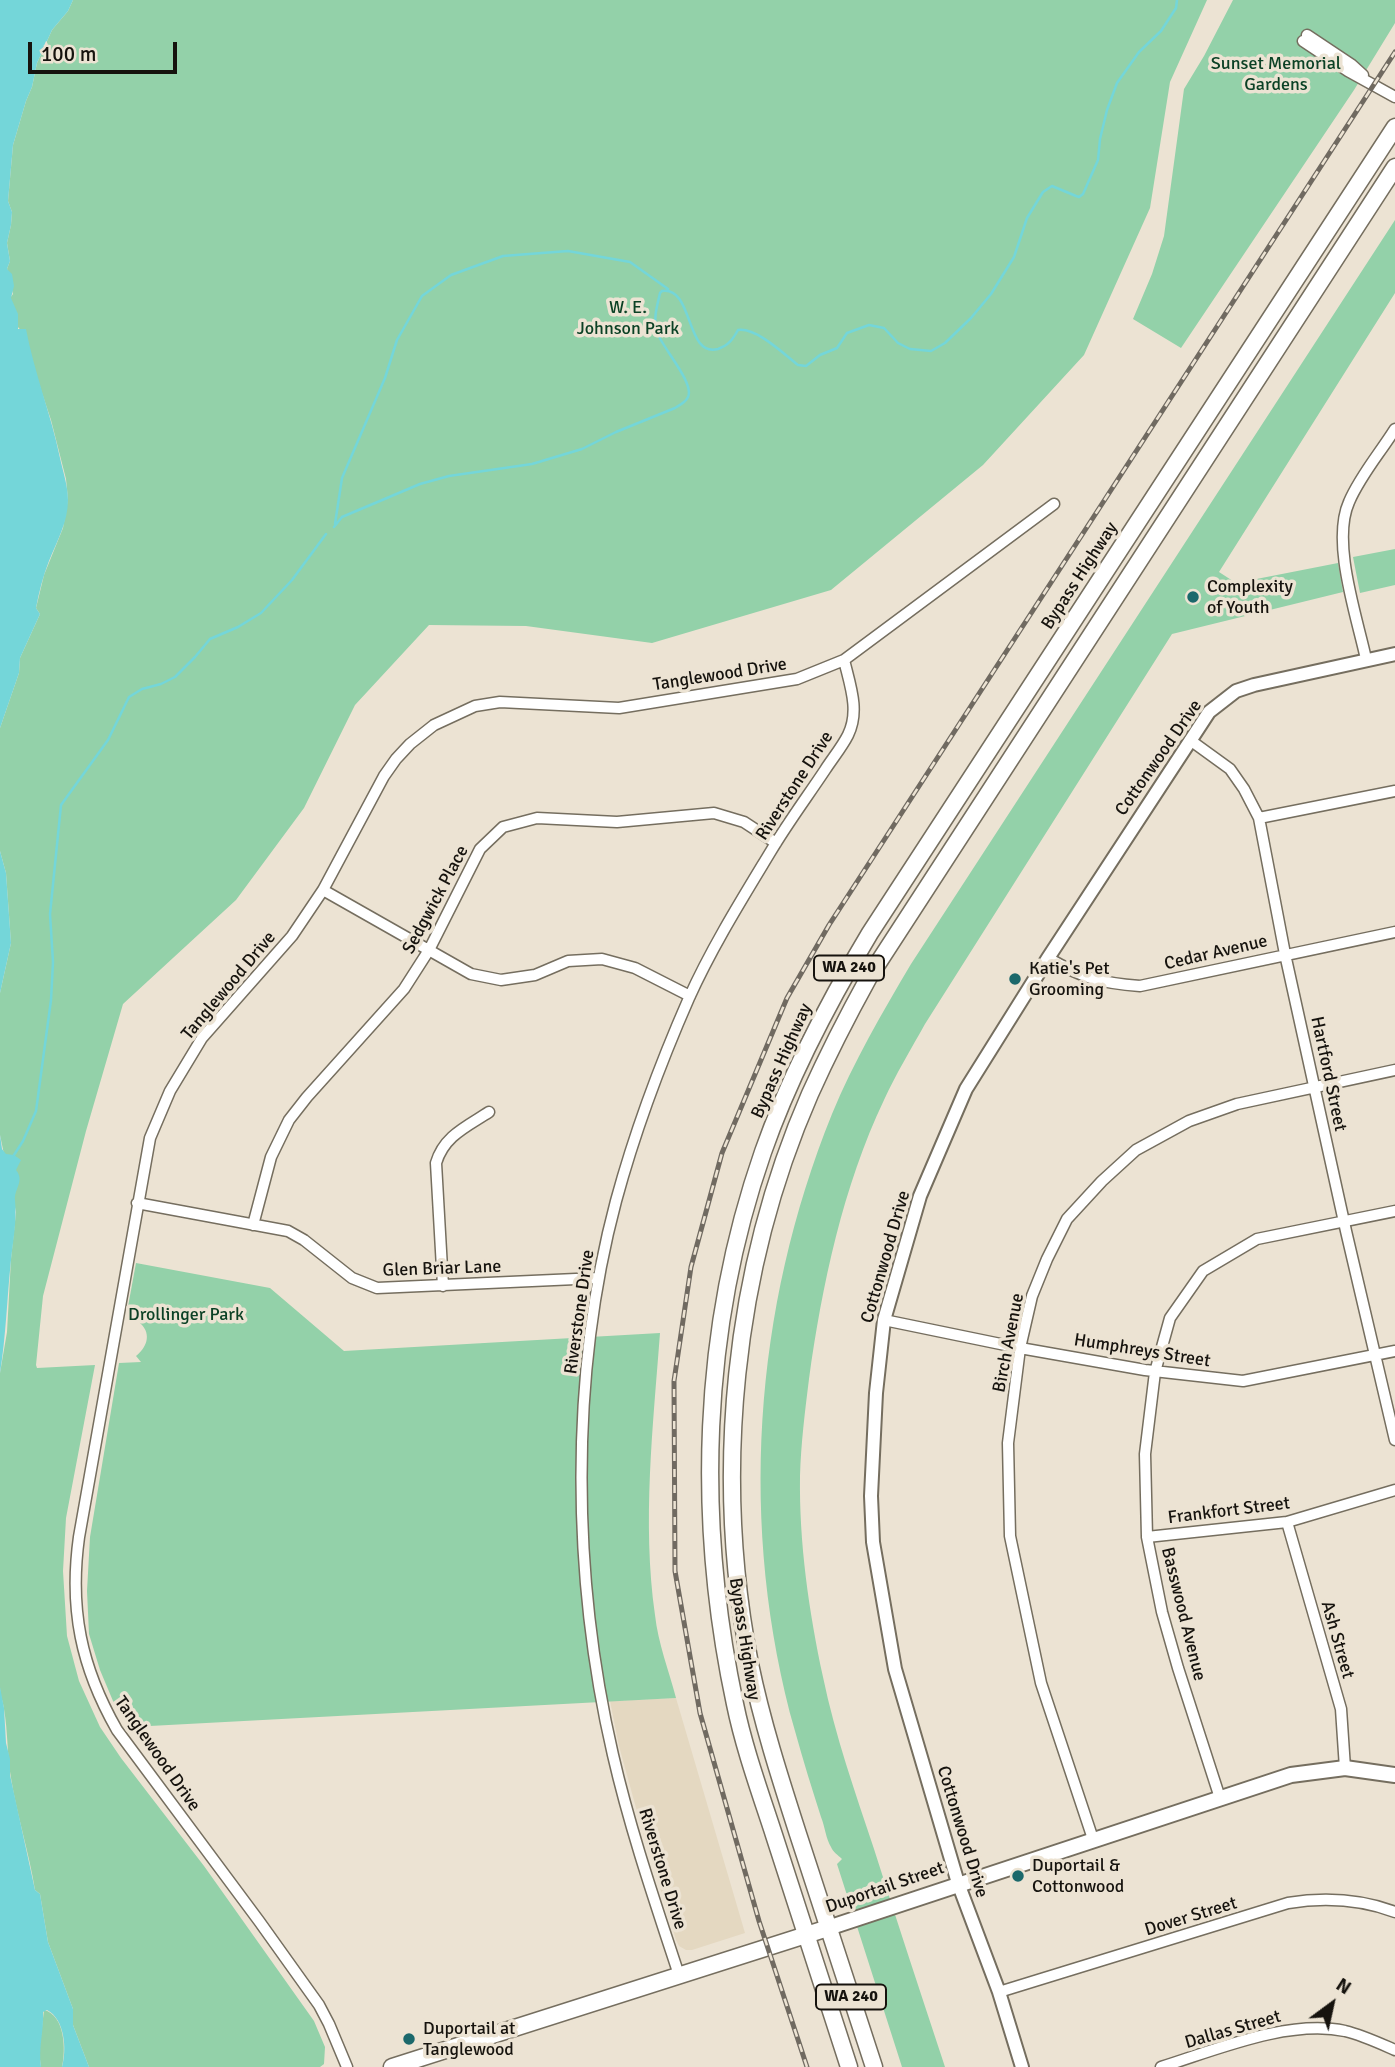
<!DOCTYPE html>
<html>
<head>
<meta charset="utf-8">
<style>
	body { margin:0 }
	#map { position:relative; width:1395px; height:2067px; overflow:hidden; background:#ece3d3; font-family:Signika,sans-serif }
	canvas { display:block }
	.north { position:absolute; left:1297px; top:1969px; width:70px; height:70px; -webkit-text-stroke:5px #ece3d3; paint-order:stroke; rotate:33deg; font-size:19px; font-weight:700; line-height:28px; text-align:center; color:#16130e }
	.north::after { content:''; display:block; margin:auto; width:24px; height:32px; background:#16130e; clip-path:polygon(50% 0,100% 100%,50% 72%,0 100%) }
	.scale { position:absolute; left:28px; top:42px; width:149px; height:32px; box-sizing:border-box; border:4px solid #16130e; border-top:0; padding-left:9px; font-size:21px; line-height:24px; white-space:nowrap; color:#16130e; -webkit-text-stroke:5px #ece3d3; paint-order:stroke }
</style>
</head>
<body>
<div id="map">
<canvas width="1395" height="2067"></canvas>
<div class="north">N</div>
<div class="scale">100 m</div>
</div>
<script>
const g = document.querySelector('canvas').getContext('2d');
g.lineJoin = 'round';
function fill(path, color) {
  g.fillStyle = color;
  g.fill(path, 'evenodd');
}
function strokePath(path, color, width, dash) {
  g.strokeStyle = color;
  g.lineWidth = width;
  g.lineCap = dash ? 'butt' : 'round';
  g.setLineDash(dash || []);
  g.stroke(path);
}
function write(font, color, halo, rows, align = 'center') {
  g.font = font + ' Signika,sans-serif';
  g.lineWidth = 7;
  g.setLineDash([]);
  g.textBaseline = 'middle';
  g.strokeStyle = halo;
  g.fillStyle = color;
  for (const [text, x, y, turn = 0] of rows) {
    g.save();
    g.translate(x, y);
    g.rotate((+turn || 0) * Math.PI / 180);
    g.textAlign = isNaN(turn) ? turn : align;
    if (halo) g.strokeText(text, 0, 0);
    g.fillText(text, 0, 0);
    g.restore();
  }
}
fill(new Path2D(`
	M676 1698 745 1933 692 1950H686L679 1946 676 1940 641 1826 619 1746 610 1701Z`), '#e4d8c1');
fill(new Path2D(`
	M73 0H1207L1170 82 1150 208 1084 355 983 465 831 590 652 643 526 626 429 625 355 705 304 808 236 900 123 1004 86 1131 43 1296 36 1365 37 1368 95 1365 66 1518 63 1571 67 1636 79 1681 100 1727 121 1758 204 1866 314 2021 325 2047 324 2064 320 2067H89L73 2025V2009L48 1942 40 1894 35 1890C29 1852 17 1816 11 1778 7 1755 8 1732 4 1709 3 1701 0 1695 0 1687V1373L7 1332 11 1259 16 1212 0 1135V993L11 943 6 873 0 851V728L19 673 20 658 40 614 36 608 44 575 63 528 68 499 66 479 51 420 35 372 26 336 17 326 10 298 13 294 7 269 10 261 7 243 11 225 12 212 8 201 13 145 26 101 32 87 37 63 52 30 68 11Z
	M1233 0H1395V23L1354 90 1181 348 1133 319 1152 274 1164 236 1184 89 1204 56Z
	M1395 220V293L1219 572 1236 583 1338 563 1343 592 1172 634 925 1024C911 1049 896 1074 884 1100 843 1186 822 1285 809 1379 805 1411 801 1443 800 1476 799 1543 809 1612 823 1677 835 1735 855 1792 874 1849 897 1922 921 1994 945 2067H902L837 1864 842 1859C838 1855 833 1852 831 1847 826 1839 825 1827 821 1817 812 1789 803 1760 795 1731 738 1528 753 1309 832 1114 854 1061 882 1013 911 964Z
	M1395 549V585L1360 593 1353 557Z
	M136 1263 270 1288 344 1351 660 1333C653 1426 642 1522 655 1615 658 1643 669 1671 676 1698L131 1727 113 1701 100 1670 89 1634 87 1591 90 1537 119 1363 141 1362 136 1356C146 1348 152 1335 141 1324 136 1318 131 1318 127 1312Z
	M44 2010C65 2015 66 2050 62 2067H41L39 2052Z`), '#93d1a9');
fill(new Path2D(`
	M0 0H73L68 11 52 30 37 63 32 87 26 101 13 145 8 201 12 212 11 225 7 243 10 261 7 269 12 274 14 286 11 298 18 314V329H26C34 372 51 414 60 458 63 472 68 486 68 500 68 522 57 541 49 561 43 576 39 592 36 608L40 614 20 658 19 673 0 728Z
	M0 851 6 873 11 943 0 993Z
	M0 1135 2 1149 6 1154 14 1155 21 1160 16 1170C25 1181 14 1189 15 1200 17 1221 13 1240 11 1260 7 1298 6 1335 0 1373Z
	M0 1687 4 1708 6 1743 10 1759V1775L35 1890 40 1894 48 1942 73 2009V2025L89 2067H62C67 2050 65 2019 47 2010L43 2012C44 2031 38 2048 41 2067H0Z`), '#74d6d9');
strokePath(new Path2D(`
	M335 524 342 478 385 378 397 340 422 296 451 275 503 256 568 251 630 262 668 289
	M334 527 342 517 420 484 449 476 532 464 582 449 616 432 675 408C680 405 686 402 688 397 695 383 661 346 657 332 653 318 657 307 660 293L662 291C694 286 685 358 718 349 729 345 733 339 738 330 756 327 784 354 798 365L806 366 820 355 837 348 847 333 869 325 884 328 898 343 910 349 931 351 945 343 971 318 991 294 1014 257 1027 218 1043 192 1052 186 1076 196 1079 197 1083 194 1098 160 1100 139 1107 110 1117 83 1139 52 1161 31 1176 8 1177 0
	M14 1155 23 1141 36 1111 51 1000 53 962 50 914 61 805 108 740 129 697 142 689 161 684 175 677 195 657 210 639 238 627 261 613 292 580 326 534`), '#74d6d9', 2.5);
const minor = new Path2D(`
	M1307 35 1352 65 1363 75
	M1303 41 1348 71 1395 97
	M1366 659C1357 617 1331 542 1349 502 1360 476 1380 453 1395 429
	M1190 740 1230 769 1244 789 1259 818 1285 954 1346 1231 1395 1440
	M1259 818 1395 791
	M323 890 471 974 501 980 535 975 568 961 602 959 635 968 690 996
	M1048 958C1083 978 1100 983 1140 986L1395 932
	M137 1203 288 1231 304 1240 352 1278 377 1288 598 1278
	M253 1225 271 1157 289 1120 307 1097 404 989 429 950 480 849 503 827 537 818 617 822 714 813 744 822 776 843
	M443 1286 436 1163C444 1136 466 1127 489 1112
	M884 1320 1020 1348 1145 1370 1243 1381 1395 1351
	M1287 1522 1341 1709 1345 1768
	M1147 1537 1287 1522 1395 1490
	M1220 1798 1178 1668 1162 1612 1147 1537 1145 1454 1155 1372 1170 1318 1203 1271 1257 1239 1395 1211
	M1093 1839 1041 1683 1010 1536 1008 1443 1020 1348 1032 1296 1047 1259 1067 1219 1102 1181 1136 1150 1189 1121 1237 1104 1395 1070
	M679 1975C655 1902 630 1829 613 1755 572 1578 569 1377 616 1201 635 1131 660 1064 689 998 712 947 742 899 771 851 787 824 807 797 825 770 832 759 842 747 848 735 860 711 850 685 844 660
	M999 1992 1288 1903C1325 1897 1360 1899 1395 1912
	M347 2067 329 2024 319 2005 259 1921 117 1730C81 1667 69 1609 79 1537L150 1138 170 1091 202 1038 292 936 323 890 384 776 396 759 410 744 434 725 475 706 500 702 619 708 797 679 844 660 1054 504
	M1161 2067C1216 2050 1288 2019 1345 2031 1362 2035 1379 2043 1395 2050`);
const tertiary = new Path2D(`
	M1022 2067 999 1992 958 1883 895 1669 873 1542 871 1496 876 1393 884 1320 920 1196 966 1089 1048 958 1209 712 1236 691 1254 685 1395 654`);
const secondary = new Path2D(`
	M828 1928 1291 1775 1345 1768 1395 1775`);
const primary = new Path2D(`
	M392 2067 828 1928`);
const trunk = new Path2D(`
	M849 2067C824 1990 799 1912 774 1835 760 1792 744 1748 735 1704 696 1521 701 1330 763 1152 790 1075 828 1003 870 933L1395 127
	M874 2067C849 1989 823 1912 798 1834 780 1778 762 1722 750 1664 713 1475 733 1270 810 1094 828 1054 848 1015 869 977L1395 167`);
strokePath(minor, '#756e5f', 13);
strokePath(tertiary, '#756e5f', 16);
strokePath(secondary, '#756e5f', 18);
strokePath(primary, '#756e5f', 19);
strokePath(trunk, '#756e5f', 19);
strokePath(minor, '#fff', 10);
strokePath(tertiary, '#fff', 12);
strokePath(secondary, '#fff', 14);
strokePath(primary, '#fff', 16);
strokePath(trunk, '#fff', 16);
const rail = new Path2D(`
	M807 2067 759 1921 700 1713 675 1571 674 1381 691 1267 722 1153 787 998 829 925 1395 52`);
strokePath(rail, '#706a61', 5);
strokePath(rail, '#ece3d3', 2.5, [8]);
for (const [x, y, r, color] of [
	[1193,597,7,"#1b686b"],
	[1015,979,7,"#1b686b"],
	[1018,1876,7,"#1b686b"],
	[409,2039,7,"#1b686b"]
]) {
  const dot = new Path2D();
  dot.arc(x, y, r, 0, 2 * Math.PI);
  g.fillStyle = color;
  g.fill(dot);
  strokePath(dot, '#ece3d3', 2.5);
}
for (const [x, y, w] of [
	[849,968,70],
	[851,1997,70]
]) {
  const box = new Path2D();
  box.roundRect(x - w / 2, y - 12.5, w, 25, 5);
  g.fillStyle = '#ece3d3';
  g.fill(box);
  strokePath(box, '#16130e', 2);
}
write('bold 16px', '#16130e', null, [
	["WA 240",849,968],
	["WA 240",851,1997]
]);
write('18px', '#0b4125', '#ece3d3', [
	["Sunset Memorial",1276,64],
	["Gardens",1276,85],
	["W. E.",628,308],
	["Johnson Park",628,329],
	["Drollinger Park",186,1315]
]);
write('18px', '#16130e', '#ece3d3', [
	["Bypass Highway",1080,576,-57],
	["Tanglewood Drive",720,675,-9],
	["Cottonwood Drive",1159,758,-55],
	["Riverstone Drive",795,786,-57],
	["Sedgwick Place",436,900,-62],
	["Cedar Avenue",1216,953,-13],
	["Tanglewood Drive",229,986,-50],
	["Bypass Highway",782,1061,-66],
	["Hartford Street",1328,1074,78],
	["Cottonwood Drive",886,1257,-74],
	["Glen Briar Lane",442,1269,-2],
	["Riverstone Drive",580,1312,-82],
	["Birch Avenue",1009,1343,-79],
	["Humphreys Street",1142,1351,9],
	["Frankfort Street",1229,1511,-7],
	["Basswood Avenue",1183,1614,76],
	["Bypass Highway",744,1639,81],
	["Ash Street",1337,1640,74],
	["Tanglewood Drive",157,1754,55],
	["Cottonwood Drive",962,1832,73],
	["Riverstone Drive",662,1869,73],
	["Duportail Street",885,1888,-19],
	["Dover Street",1191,1917,-17],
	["Dallas Street",1233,2030,-16]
]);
write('18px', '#16130e', '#ece3d3', [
	["Complexity",1207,587],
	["of Youth",1207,608],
	["Katie's Pet",1029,969],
	["Grooming",1029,990],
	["Duportail &",1032,1866],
	["Cottonwood",1032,1887],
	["Duportail at",423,2029],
	["Tanglewood",423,2050]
], 'left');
</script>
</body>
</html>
